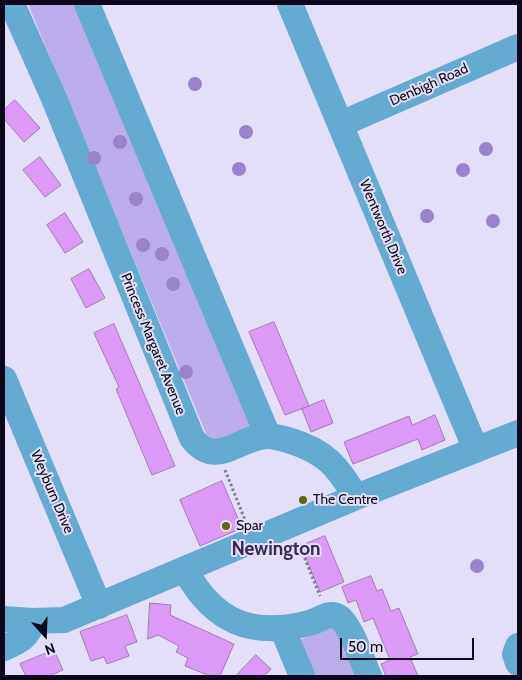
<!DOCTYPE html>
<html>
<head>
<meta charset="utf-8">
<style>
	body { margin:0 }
	#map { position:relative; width:522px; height:680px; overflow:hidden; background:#e4dff8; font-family:Cabin,sans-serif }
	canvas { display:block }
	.frame { position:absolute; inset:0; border:5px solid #0d071b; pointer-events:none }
	.north { position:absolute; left:20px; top:610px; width:50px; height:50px; -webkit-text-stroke:4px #e4dff8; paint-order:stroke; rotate:160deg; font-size:14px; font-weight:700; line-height:20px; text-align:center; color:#0d071b }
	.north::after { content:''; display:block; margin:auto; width:18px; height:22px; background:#0d071b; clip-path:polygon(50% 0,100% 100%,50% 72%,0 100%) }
	.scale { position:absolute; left:340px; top:638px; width:134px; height:22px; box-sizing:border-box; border:2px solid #0d071b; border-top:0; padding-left:6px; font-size:15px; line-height:18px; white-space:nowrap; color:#0d071b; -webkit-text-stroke:4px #e4dff8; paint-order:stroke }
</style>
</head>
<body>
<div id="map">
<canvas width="522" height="680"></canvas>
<div class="frame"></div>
<div class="north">N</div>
<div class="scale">50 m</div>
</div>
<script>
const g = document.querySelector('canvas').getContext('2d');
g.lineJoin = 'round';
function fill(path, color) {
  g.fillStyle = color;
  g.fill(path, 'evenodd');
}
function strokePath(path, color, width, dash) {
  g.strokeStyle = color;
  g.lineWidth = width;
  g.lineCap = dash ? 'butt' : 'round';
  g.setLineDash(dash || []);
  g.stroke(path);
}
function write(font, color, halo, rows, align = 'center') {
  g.font = font + ' Cabin,sans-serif';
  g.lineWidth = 4;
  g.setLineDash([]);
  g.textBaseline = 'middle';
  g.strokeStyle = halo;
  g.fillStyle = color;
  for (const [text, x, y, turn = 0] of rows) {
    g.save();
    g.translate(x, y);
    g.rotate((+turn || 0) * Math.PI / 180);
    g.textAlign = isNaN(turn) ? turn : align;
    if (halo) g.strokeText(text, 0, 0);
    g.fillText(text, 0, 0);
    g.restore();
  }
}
fill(new Path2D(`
	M28 4H82L253 420 249 427 216 441 207 436Z
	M334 625 361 676H307L295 642Z`), '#bbaceb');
const building = new Path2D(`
	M15 100 40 128 24 142 4 119V110Z
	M40 157 61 185 45 197 23 170Z
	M65 213 83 242 65 253 47 225Z
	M89 269 105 298 86 308 71 279Z
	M274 322 309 406 285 415 249 332Z
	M114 324 175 466 152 475 116 389 119 387 94 333Z
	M324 400 333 423 311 432 302 409Z
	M435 415 445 440 422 450 418 439 353 464 344 442 409 416 412 425Z
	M222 481 242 528 200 546 180 500Z
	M325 536 344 582 320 592 301 546Z
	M371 576 377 591 382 589 391 611 399 608 418 654 410 657 418 676H386L381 664 390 660 373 618 364 622 356 600 348 603 342 587Z
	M150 603 171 605 170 615 234 644 220 676H210L185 666 188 658 176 652 179 646 158 635 148 639Z
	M127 615 137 642 125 646 129 656 107 664 104 657 91 661 80 632Z
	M54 650 63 670 49 676H26L20 664Z
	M256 655 271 669 264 676H236Z`);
fill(building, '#db9af7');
strokePath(building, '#a07daf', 1);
strokePath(new Path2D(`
	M225 470 245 520
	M299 544 320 596`), '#837e94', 3, [2.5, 2.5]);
strokePath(new Path2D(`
	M12 4 53 96 192 438C216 470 240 436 268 436 275 436 284 439 291 441 326 452 337 466 356 497
	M87 4 268 436
	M290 4 476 450
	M341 124 518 47
	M4 379 99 606
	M185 570C214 622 251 638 309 623 319 621 327 612 337 616 350 622 363 663 369 676
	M4 619 32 621 64 620 356 497 518 433
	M283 630 302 676
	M518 646 515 654 518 663
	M4 648C17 642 30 637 32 621`), '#64abd3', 26);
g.fillStyle = '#9b82cd';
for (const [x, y] of [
	[195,84],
	[246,132],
	[120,142],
	[486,149],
	[94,158],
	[239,169],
	[463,170],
	[136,199],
	[427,216],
	[493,221],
	[143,245],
	[162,254],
	[173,284],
	[186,372],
	[477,566]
]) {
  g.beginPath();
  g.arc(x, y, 7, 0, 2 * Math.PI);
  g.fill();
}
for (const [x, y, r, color] of [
	[303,500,5,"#60690c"],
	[226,526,5,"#60690c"]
]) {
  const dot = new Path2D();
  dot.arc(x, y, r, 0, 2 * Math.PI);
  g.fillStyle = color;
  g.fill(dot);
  strokePath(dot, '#e4dff8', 2);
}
write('14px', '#0d071b', '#e4dff8', [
	["Denbigh Road",429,85,-24],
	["Wentworth Drive",383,227,67],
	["Princess Margaret Avenue",153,344,68],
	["Weyburn Drive",52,492,67]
]);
write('14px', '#0d071b', '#e4dff8', [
	["The Centre",313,500],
	["Spar",236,526]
], 'left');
write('bold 19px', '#362857', '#e4dff8', [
	["Newington",276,549]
]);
</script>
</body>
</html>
